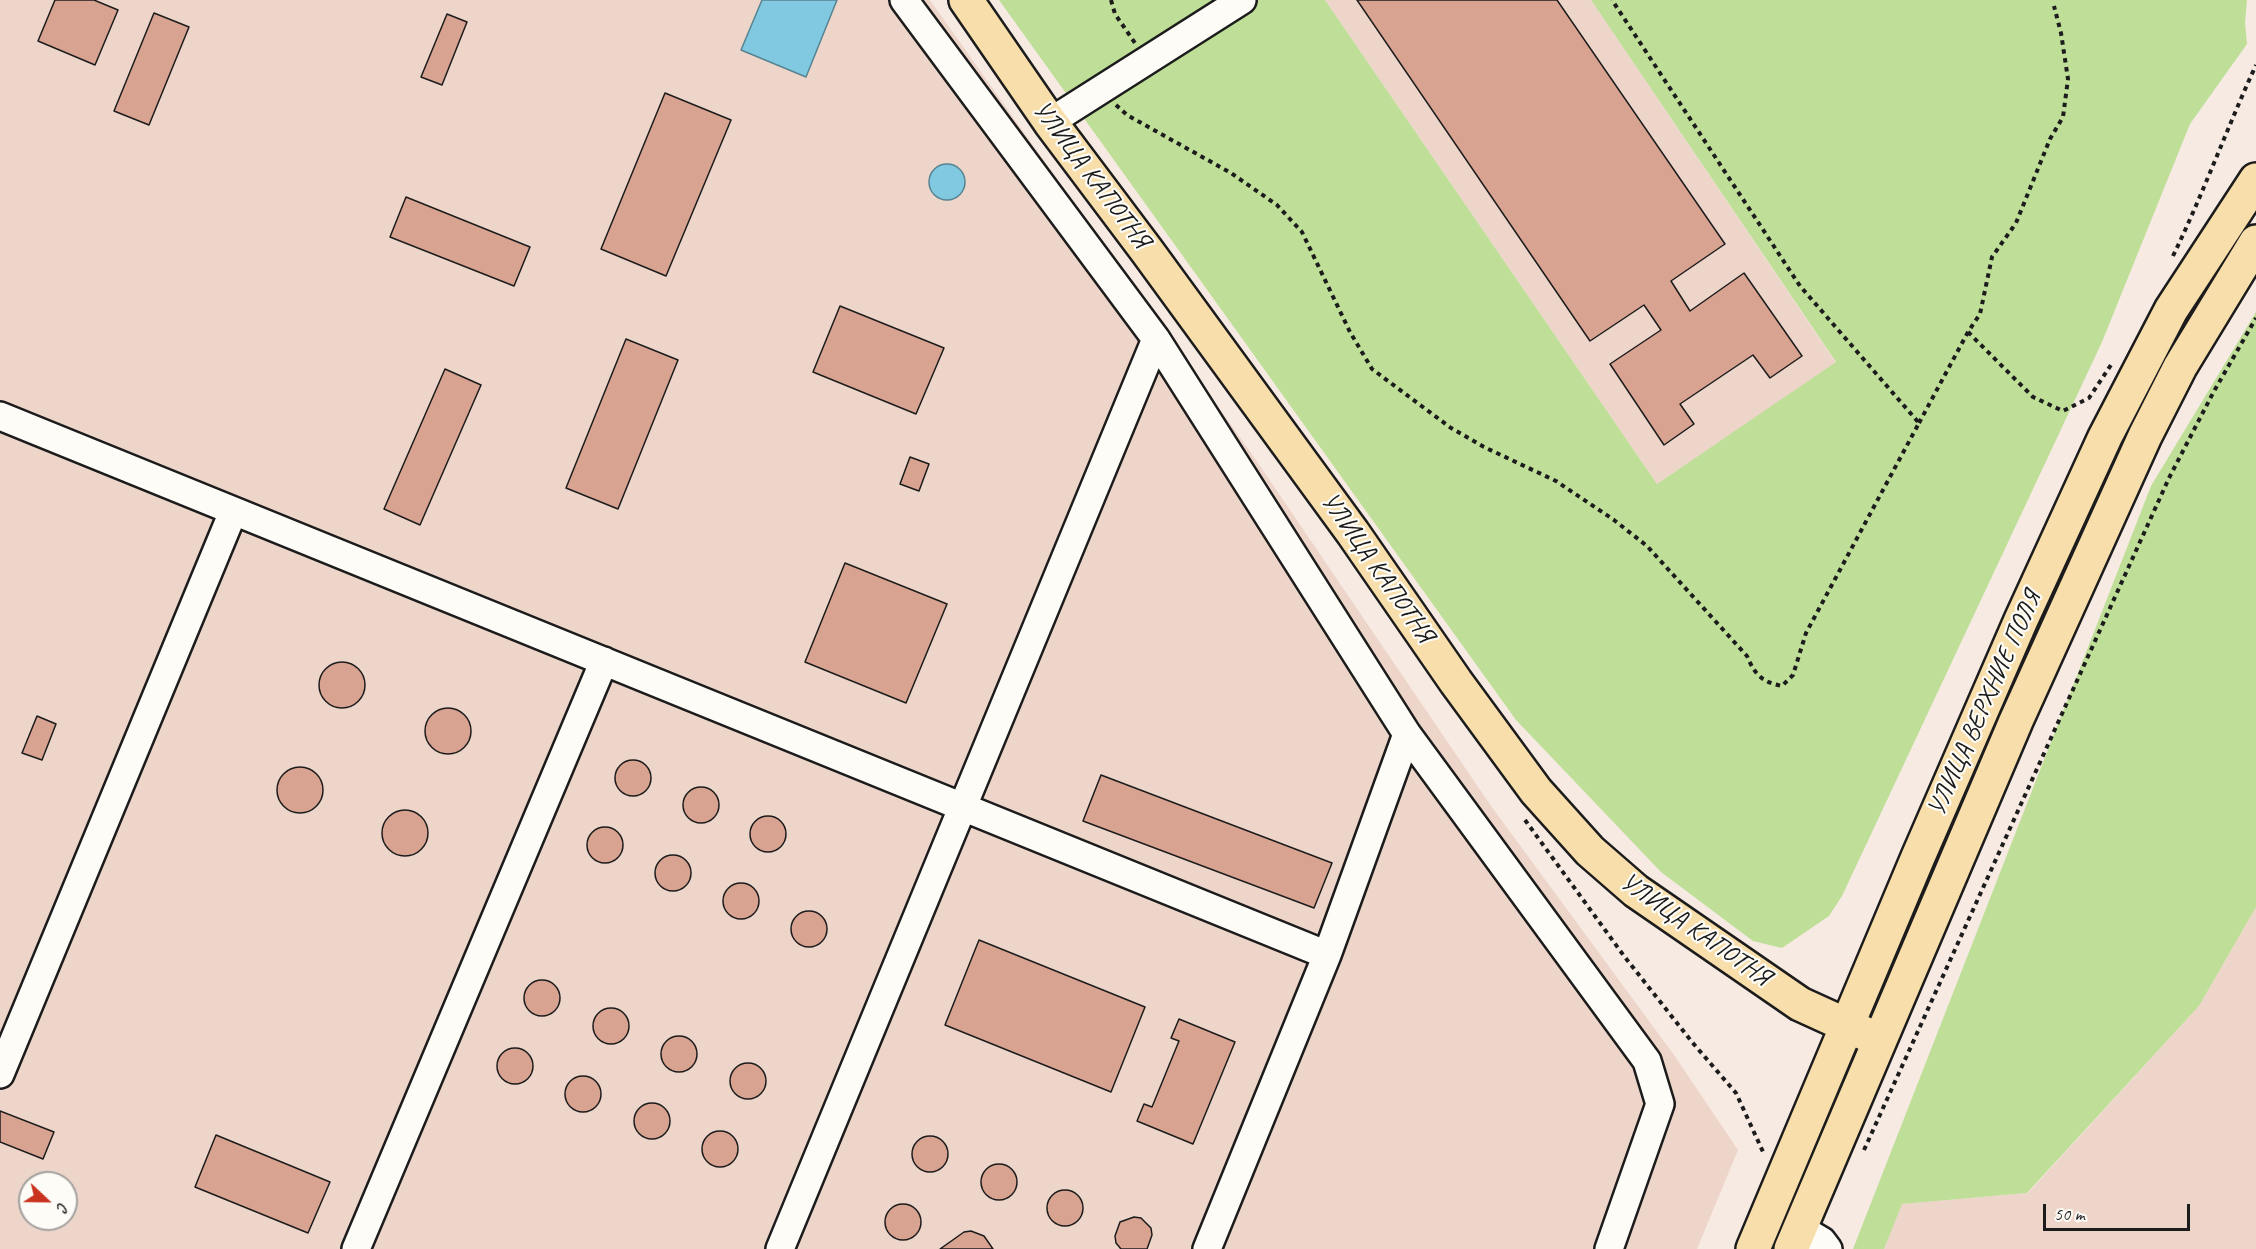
<!DOCTYPE html>
<html>
<head>
<meta charset="utf-8">
<style>
	body { margin:0 }
	#map { position:relative; width:2256px; height:1249px; overflow:hidden; background:#f6eae3; font-family:Caveat,sans-serif }
	canvas { display:block }
	.north { position:absolute; left:18px; top:1171px; width:60px; height:60px; box-sizing:border-box; background:#fdfcf7; border:2px solid #a3a29f; border-radius:50%; rotate:112deg; font-size:16px; font-weight:700; line-height:24px; text-align:center; color:#1c1c1c }
	.north::after { content:''; display:block; margin:auto; width:21px; height:27px; background:#c8321e; clip-path:polygon(50% 0,100% 100%,50% 72%,0 100%) }
	.scale { position:absolute; left:2043px; top:1204px; width:147px; height:27px; box-sizing:border-box; border:3px solid #1c1c1c; border-top:0; padding-left:8px; font-size:18px; line-height:21px; white-space:nowrap; color:#1c1c1c; -webkit-text-stroke:4px #fdfcf7; paint-order:stroke }
</style>
</head>
<body>
<div id="map">
<canvas width="2256" height="1249"></canvas>
<div class="north">С</div>
<div class="scale">50 m</div>
</div>
<script>
const g = document.querySelector('canvas').getContext('2d');
g.lineJoin = 'round';
function fill(path, color) {
  g.fillStyle = color;
  g.fill(path, 'evenodd');
}
function strokePath(path, color, width, dash) {
  g.strokeStyle = color;
  g.lineWidth = width;
  g.lineCap = dash ? 'butt' : 'round';
  g.setLineDash(dash || []);
  g.stroke(path);
}
function write(font, color, halo, rows, align = 'center') {
  g.font = font + ' Caveat,sans-serif';
  g.lineWidth = 4.5;
  g.setLineDash([]);
  g.textBaseline = 'middle';
  g.strokeStyle = halo;
  g.fillStyle = color;
  for (const [text, x, y, turn = 0] of rows) {
    g.save();
    g.translate(x, y);
    g.rotate((+turn || 0) * Math.PI / 180);
    g.textAlign = isNaN(turn) ? turn : align;
    if (halo) g.strokeText(text, 0, 0);
    g.fillText(text, 0, 0);
    g.restore();
  }
}
fill(new Path2D(`
	M0 0H930L1256 460 1491 806 1674 1055 1738 1150 1697 1249H0ZM30 1183H66V1219H30Z
	M1325 0H1591L1836 363 1657 484Z
	M2256 907V1249H1884L1901 1204 2028 1193 2199 1006Z`), '#edd5ca');
fill(new Path2D(`
	M999 0H1325L1657 484 1836 362 1591 0H2247L2245 23 2247 44 2190 124 2102 342 1842 896 1829 916 1782 948 1753 941 1661 872 1516 720Z
	M2256 312V907L2199 1006 2027 1193 1902 1204 1884 1249H1853L2151 486Z`), '#bfdf98');
const water = new Path2D(`
	M762 0H837L806 77 741 50Z
	M929 182a18 18 0 1 1 36 0a18 18 0 1 1-36 0Z`);
fill(water, '#80c9e0');
strokePath(water, '#588492', 1.5);
const building = new Path2D(`
	M55 0H94L118 10 95 65 38 41Z
	M1357 0H1557L1725 244 1671 281 1690 311 1744 273 1802 356 1770 378 1753 355 1680 404 1694 424 1664 445 1610 364 1661 330 1644 305 1590 341Z
	M154 13 189 27 149 125 114 111Z
	M447 14 467 22 442 85 421 77Z
	M665 93 731 120 666 276 601 249Z
	M406 197 530 247 514 286 390 237Z
	M840 306 944 348 916 414 813 372Z
	M626 339 678 360 618 509 566 488Z
	M445 369 481 385 420 525 384 509Z
	M910 457 929 464 919 491 900 484Z
	M845 563 947 604 906 703 805 662Z
	M319 685a23 23 0 1 1 46 0a23 23 0 1 1-46 0Z
	M425 731a23 23 0 1 1 46 0a23 23 0 1 1-46 0Z
	M37 716 56 724 42 760 22 753Z
	M615 778a18 18 0 1 1 36 0a18 18 0 1 1-36 0Z
	M277 790a23 23 0 1 1 46 0a23 23 0 1 1-46 0Z
	M1101 775 1332 863 1314 908 1083 821Z
	M683 805a18 18 0 1 1 36 0a18 18 0 1 1-36 0Z
	M382 833a23 23 0 1 1 46 0a23 23 0 1 1-46 0Z
	M750 834a18 18 0 1 1 36 0a18 18 0 1 1-36 0Z
	M587 845a18 18 0 1 1 36 0a18 18 0 1 1-36 0Z
	M655 873a18 18 0 1 1 36 0a18 18 0 1 1-36 0Z
	M723 901a18 18 0 1 1 36 0a18 18 0 1 1-36 0Z
	M791 929a18 18 0 1 1 36 0a18 18 0 1 1-36 0Z
	M979 940 1145 1007 1111 1092 945 1025Z
	M524 998a18 18 0 1 1 36 0a18 18 0 1 1-36 0Z
	M593 1026a18 18 0 1 1 36 0a18 18 0 1 1-36 0Z
	M1179 1019 1235 1042 1193 1144 1137 1121 1144 1104 1152 1107 1179 1041 1171 1038Z
	M661 1054a18 18 0 1 1 36 0a18 18 0 1 1-36 0Z
	M497 1066a18 18 0 1 1 36 0a18 18 0 1 1-36 0Z
	M730 1081a18 18 0 1 1 36 0a18 18 0 1 1-36 0Z
	M565 1094a18 18 0 1 1 36 0a18 18 0 1 1-36 0Z
	M634 1121a18 18 0 1 1 36 0a18 18 0 1 1-36 0Z
	M0 1111 54 1132 43 1159 0 1142Z
	M702 1149a18 18 0 1 1 36 0a18 18 0 1 1-36 0Z
	M216 1135 330 1182 308 1233 195 1187Z
	M912 1154a18 18 0 1 1 36 0a18 18 0 1 1-36 0Z
	M981 1182a18 18 0 1 1 36 0a18 18 0 1 1-36 0Z
	M1047 1208a18 18 0 1 1 36 0a18 18 0 1 1-36 0Z
	M885 1222a18 18 0 1 1 36 0a18 18 0 1 1-36 0Z
	M1134 1217 1141 1218 1151 1228 1152 1235 1147 1249H1121L1116 1243 1115 1236 1120 1222Z
	M971 1231 984 1236 993 1249H940L964 1232Z`);
fill(building, '#d9a391');
strokePath(building, '#1c1c1c', 1.5);
const minor = new Path2D(`
	M904 0 1156 339
	M1050 122 1242 0
	M0 416 1327 955
	M0 1074 233 512
	M1800 1228 1822 1241 1828 1249
	M356 1249 604 661
	M780 1249 1156 339 1407 734 1647 1061 1660 1104 1609 1249
	M1207 1249 1327 955 1407 734`);
const major = new Path2D(`
	M966 0 1050 122 1147 251 1353 533 1456 682 1536 791 1590 851 1636 891 1800 1004 1879 1040
	M1753 1249 1918 857 2021 620 2105 437 2171 310 2256 180
	M1791 1249 2016 721 2145 436 2180 367 2256 242`);
strokePath(minor, '#1c1c1c', 32);
strokePath(major, '#1c1c1c', 38);
strokePath(new Path2D(`
	M1111 0 1115 14 1135 43
	M1116 105 1127 115 1231 173 1277 205 1302 232 1350 332 1372 369 1451 428 1484 447 1556 481 1614 520 1647 546 1747 656C1755 675 1762 682 1782 686L1793 675 1806 633 1919 423 1800 286 1612 0
	M2173 256C2203 194 2227 128 2256 65
	M1968 332 2033 397 2063 411 2089 398 2111 365
	M1919 423 1968 332 1980 314 1992 257 2016 223 2050 139 2063 117 2068 79 2061 33 2054 6
	M1525 820 1624 956 1692 1042 1736 1093 1764 1154
	M1864 1150 2169 478 2213 393 2256 318`), '#1c1c1c', 4, [4.5, 4.5]);
strokePath(minor, '#fdfcf7', 27);
strokePath(major, '#f8deab', 33);
write('26px', '#1c1c1c', '#fdfcf7', [
	["УЛИЦА КАПОТНЯ",1091,175,53],
	["УЛИЦА КАПОТНЯ",1377,568,55],
	["УЛИЦА ВЕРХНИЕ ПОЛЯ",1985,704,-66],
	["УЛИЦА КАПОТНЯ",1695,930,35]
]);
</script>
</body>
</html>
